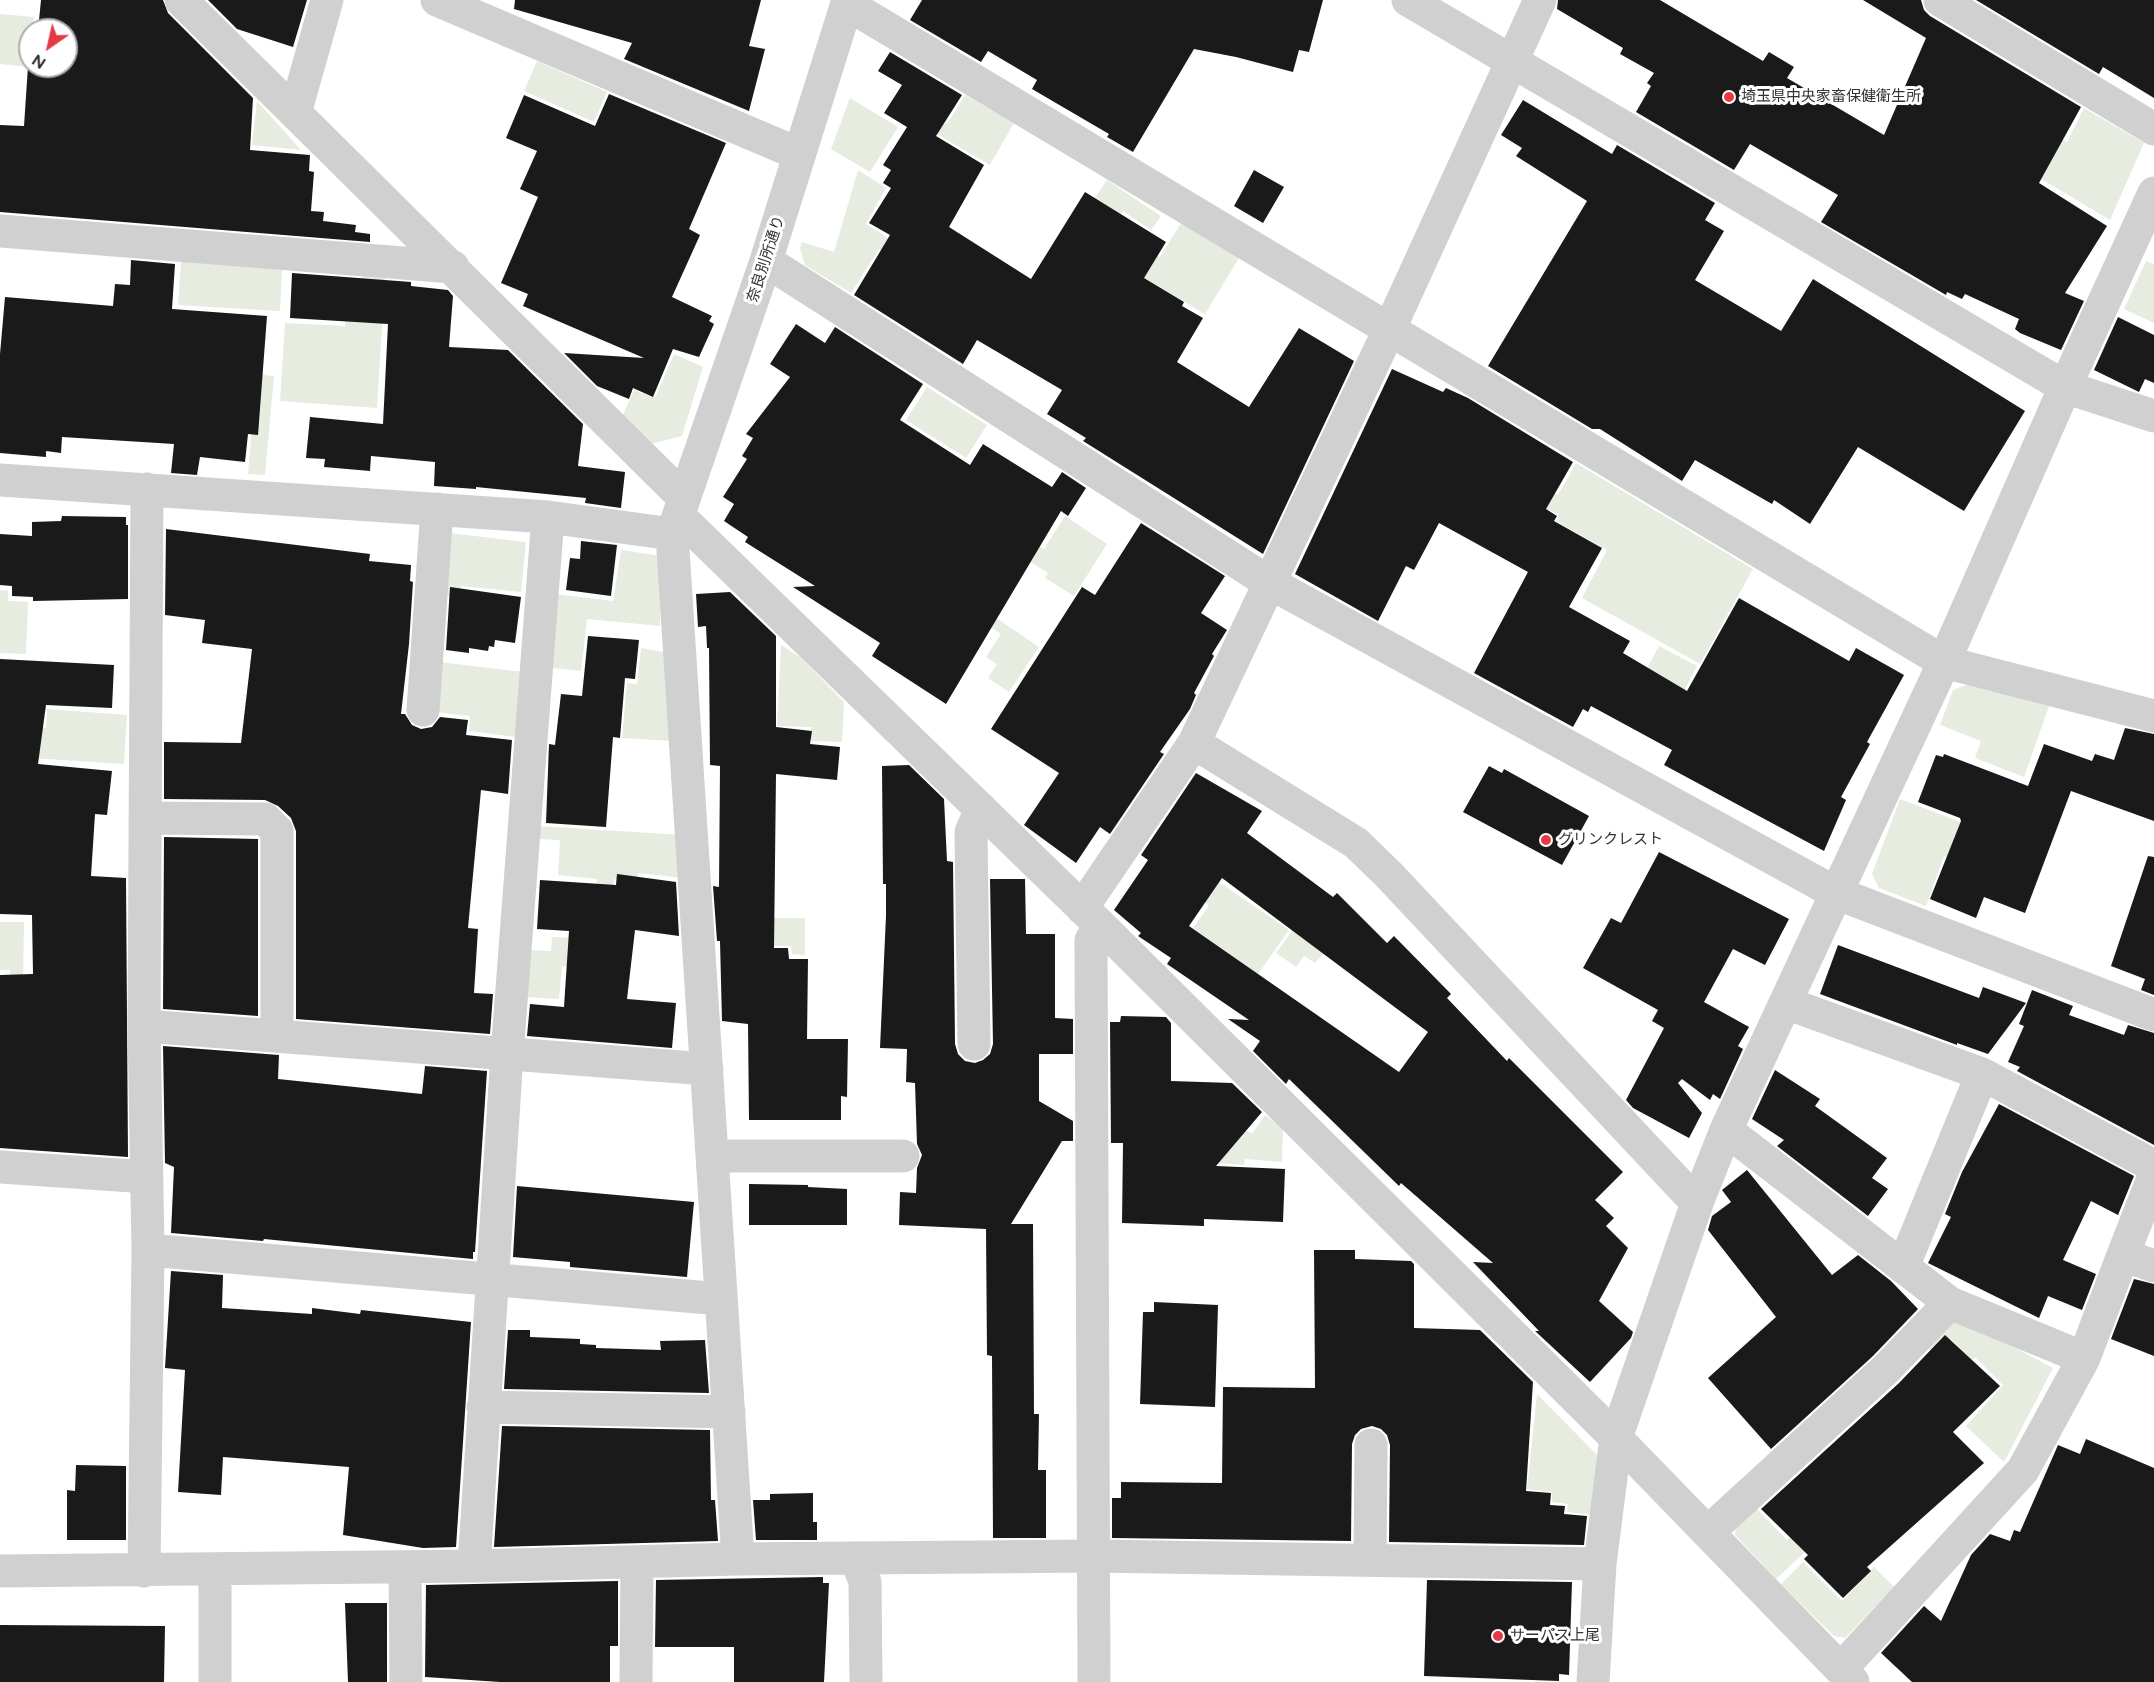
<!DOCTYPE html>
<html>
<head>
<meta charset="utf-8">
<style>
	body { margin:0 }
	#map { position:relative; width:2154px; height:1682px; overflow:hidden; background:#fff; font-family:Figtree,sans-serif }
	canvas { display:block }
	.north { position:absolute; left:18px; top:18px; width:60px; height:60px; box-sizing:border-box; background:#fff; border:2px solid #adadad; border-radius:50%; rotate:214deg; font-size:16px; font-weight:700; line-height:24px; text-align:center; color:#333 }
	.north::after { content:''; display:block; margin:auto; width:21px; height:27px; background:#e63946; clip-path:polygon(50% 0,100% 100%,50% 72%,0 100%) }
</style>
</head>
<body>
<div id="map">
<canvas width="2154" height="1682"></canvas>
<div class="north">N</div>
</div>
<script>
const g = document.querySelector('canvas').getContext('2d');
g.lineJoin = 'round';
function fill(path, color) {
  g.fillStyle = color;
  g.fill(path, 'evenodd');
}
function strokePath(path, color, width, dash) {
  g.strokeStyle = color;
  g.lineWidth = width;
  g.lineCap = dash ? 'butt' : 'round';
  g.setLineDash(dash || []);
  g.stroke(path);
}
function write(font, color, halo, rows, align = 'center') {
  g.font = font + ' Figtree,"Noto Sans JP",sans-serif';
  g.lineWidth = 6;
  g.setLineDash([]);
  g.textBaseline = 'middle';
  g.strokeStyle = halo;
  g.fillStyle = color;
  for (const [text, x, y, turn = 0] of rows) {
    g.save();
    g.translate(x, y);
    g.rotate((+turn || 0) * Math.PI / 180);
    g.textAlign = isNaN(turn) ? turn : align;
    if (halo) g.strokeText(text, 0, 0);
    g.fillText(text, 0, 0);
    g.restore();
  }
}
fill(new Path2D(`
	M0 14 34 17 32 30H30L29 67 0 64Z
	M537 61 607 92 594 122 524 91Z
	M965 95 1014 123 990 165 918 123 924 111 947 124Z
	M850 98 898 127 870 172 831 149Z
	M257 101 301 150 252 145Z
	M2084 108 2144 143 2110 220 2023 168 2019 113 2067 142Z
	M858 170 886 188 866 224 918 257 910 268 879 249 851 293 805 265 800 248 802 242 834 252Z
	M1107 180 1161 216 1151 230 1123 211 1100 245 1074 228Z
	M1181 223 1239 258 1205 314 1133 271 1146 250 1160 257Z
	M181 261 282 267 280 311 178 305Z
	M2146 261 2154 264V323L2124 309Z
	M362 276 385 278 377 408 280 401 285 323 345 326V321L359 322Z
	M674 354 703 367 682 436 647 445 621 419 634 390 655 398Z
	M175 366 274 376 265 475 248 474 253 414Z
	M927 387 987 425 966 458 906 420Z
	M1576 463 1753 569 1700 664 1582 598 1607 550 1556 521 1559 515 1548 509 1544 516 1540 485 1558 495Z
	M1065 516 1107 544 1074 596 1045 578 1048 573 1027 560 1021 535 1044 549Z
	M449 533 526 542 521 592 461 586 459 597 443 595Z
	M621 550 662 556 660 626 587 619 581 671 544 667 554 594 613 601Z
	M0 590 8 591V601L28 602 26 654 0 653Z
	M977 605 1039 647 1009 692 988 678 997 664 986 657 1001 634 971 614Z
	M781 645 800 657 844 702 842 742 811 741V727L777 726Z
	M1659 646 1697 666 1683 693 1642 678Z
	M641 648 670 653 673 741 622 738 627 683 637 684Z
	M439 662 523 672 516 737 469 731 470 716 434 712Z
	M1969 684 2049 706 2024 777 1975 758 1981 741 1940 725 1953 690Z
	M47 709 127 715 124 764 32 758 34 727 46 728Z
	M1900 799 2002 838 1989 873 1944 856 1926 906 1879 888 1872 874Z
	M539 826 681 835 683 878 638 873 636 882 614 879 606 931 593 929 597 879 558 875 560 840 538 839Z
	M1219 882 1289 930 1258 974 1193 928 1209 906 1205 902Z
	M1302 917 1330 947 1315 963 1304 956 1296 967 1276 953Z
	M724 918H805V955L792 954 791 946H723Z
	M0 922H24L23 981H10V970H0Z
	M552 937 575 938 573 966H562L559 999 525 997 529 950 551 951Z
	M1265 1115 1283 1128 1282 1162 1245 1159 1244 1165 1216 1163 1233 1121 1252 1134Z
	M1950 1320 1969 1323 2053 1368 2004 1462 1966 1426 2003 1385 1975 1357 1972 1360 1951 1339 1933 1354 1926 1345Z
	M1537 1394 1599 1457 1593 1515 1567 1512 1568 1504 1552 1502V1492L1527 1489Z
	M1755 1507 1787 1540 1822 1508 1836 1523 1776 1579 1735 1535 1736 1525Z
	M1803 1562 1842 1601 1874 1567 1894 1587 1845 1638 1834 1636 1781 1584Z`), '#e6ecdf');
fill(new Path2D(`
	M41 0H163L168 13 253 98 250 150 310 155 309 171 314 172 311 211 324 212 323 221 356 225 355 232 370 234V242L0 212V125L24 126 28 66H66V30H38Z
	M208 0H307L293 47 237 29Z
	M515 0H761L749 46 765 49 749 111 624 59 632 43 514 9Z
	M922 0H1323L1309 52 1299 50 1293 72 1236 57 1194 49 1133 152 1107 137 1109 134 1032 89 1037 80 988 51 981 62 910 20Z
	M1558 0H1660L1763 61 1769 52 1794 67 1787 78 1884 135 1926 38 1863 0H1921L1924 10 1930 16 2081 107 2039 183 2107 226 2065 293 2084 301 2061 350 2020 333 2015 329 2019 319 1965 294 1962 299 1947 292 1946 295 1821 222 1838 195 1750 144 1734 170 1636 112 1651 86 1647 83 1654 73 1620 54 1623 48 1557 9Z
	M1976 0H2154V98L2103 67 2099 74Z
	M890 52 962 95 936 136 984 165 949 227 1031 279 1085 192 1166 242 1144 278 1184 302 1182 306 1203 318 1177 362 1249 407 1299 328 1354 361 1263 554 1083 441 1086 438 1047 414 1062 390 977 340 963 364 854 295 890 235 869 223 891 188 883 183 891 170 883 165 907 127 884 113 902 85 878 71Z
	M609 94 726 143 689 229 700 235 672 297 712 316 709 321 714 324 699 357 673 349 653 397 633 388 629 399 597 386 564 353 644 358 523 306 528 294 501 283 538 197 520 189 537 151 506 138 524 95 595 126Z
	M1523 100 1612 154 1617 145 1715 203 1705 220 1724 231 1695 280 1781 331 1813 279 2025 411 1964 511 1858 447 1810 524 1774 500 1772 504 1695 460 1682 481 1600 429H1592L1488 366 1587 201 1516 156 1522 148 1501 135Z
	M1254 170 1284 187 1263 223 1234 206Z
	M131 260 175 264 172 309 267 316 258 435 248 434 245 462 200 457 197 475 171 473 174 444 62 437 61 453 46 451V457L0 453V354L5 297 113 306 115 284 130 285Z
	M292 273 411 282V286L448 290 453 296 449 347 508 350 583 424 578 466 625 472 621 508 585 503 586 498 476 487V489L434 486 435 462 371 456 370 471 324 467 325 459 306 458 310 417 383 424 388 324 290 318Z
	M2118 317 2154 335V383L2145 379 2139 392 2094 370Z
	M796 324 825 343 835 327 923 384 900 420 970 465 983 444 1052 487 1062 472 1086 488 1068 516 1061 511 946 704 872 656 880 643 793 587 815 586 745 542 748 537 724 521 734 504 723 497 747 459 742 456 753 438 746 434 790 377 770 364Z
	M1392 369 1443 392 1446 388 1468 398 1573 462 1546 509 1557 516 1554 521 1602 548 1569 607 1630 641 1623 653 1687 691 1739 598 1849 661 1856 648 1904 675 1867 742 1870 744 1841 797 1846 800 1824 851 1664 765 1672 750 1591 706 1588 712 1583 709 1573 727 1474 673 1528 572 1439 523 1414 570 1406 566 1378 621 1295 574Z
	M62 516 126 517V525H128V599L33 601V597L12 596V586L0 585V534L32 536V522L61 521Z
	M1141 523 1225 576 1201 613 1227 630 1212 654 1214 656 1194 693 1196 695 1190 709 1160 752 1164 754 1110 834 1100 827 1076 863 1024 825 1059 773 991 729 1082 587 1095 595Z
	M166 529 370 554 369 561 411 565 410 581 413 582 409 644 401 714H405L412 725 421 729 432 727 440 717 468 720 466 735 512 740 508 794 481 790 468 928 478 929 474 993 493 994 490 1034 296 1019V831L291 818 278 806 265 800 164 799V742L241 743 252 649 202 643 205 620 165 615Z
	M581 541 617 545 611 596 566 590 570 558 580 559Z
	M450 587 521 597 515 643 495 640 494 647 489 646 488 651 469 648V653L446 650Z
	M730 592 776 636V727L812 731 810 744 840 747 837 780 776 774 774 948H788L789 959H808L807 1039H848L847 1097 841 1096V1120H749L748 1024 722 1021 720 941H717L713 886 719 887 720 766 710 765 709 648H707L706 626 698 627 696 594Z
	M588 636 639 640 635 679 625 678 620 738 613 737 606 827 546 823 549 744 555 745 561 694 582 696Z
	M0 659 114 665 112 708 46 705 38 764 112 771 107 815 95 814 91 876 126 878 128 1157 0 1148V975L33 974 32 915 0 914Z
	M2125 728 2154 734V821L2071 791 2025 913 1984 897 1976 918 1930 899 1961 821 1960 818 1918 802 1936 755 1943 757 1944 754 2028 786 2044 744 2092 761 2095 754 2114 760Z
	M909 765 944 799 947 861 953 862 955 1044 958 1054 965 1061 975 1063 983 1060 990 1054 993 1044 990 879H1025L1026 934H1055V1018L1073 1019V1054H1039V1101L1073 1121V1141H1062L1011 1224H1033L1034 1414H1039L1038 1470H1046V1538H993L992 1356 987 1355 986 1229 899 1225 900 1192 916 1193 917 1168 922 1155 917 1144 915 1083 906 1082 907 1049 880 1048 886 916V884H883L882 766Z
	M1489 766 1502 773 1504 769 1589 816 1562 865 1463 812Z
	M1196 773 1262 811 1247 833 1333 897 1337 893 1387 943 1394 936 1451 994 1447 998 1507 1061 1509 1058 1623 1172 1595 1200 1614 1218 1606 1226 1628 1248 1599 1301 1633 1332 1631 1338 1590 1382 1535 1331H1539L1473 1262 1493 1263 1401 1183 1399 1186 1289 1079 1286 1084 1253 1051 1260 1041 1228 1019 1249 1020 1167 964 1171 958 1138 936 1141 933 1114 910 1148 860 1141 855ZM1222 878 1428 1032 1399 1072 1189 926Z
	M164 837 258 839V1016L163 1009Z
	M1659 852 1789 919 1765 965 1733 949 1704 1002 1749 1027 1738 1046 1743 1049 1720 1099 1713 1094 1710 1100 1682 1079 1678 1083 1702 1113 1689 1138 1633 1108 1626 1100 1664 1028 1652 1021 1658 1010 1583 968 1611 918 1621 923Z
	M2148 856 2154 857V995L2141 990 2145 979 2111 966Z
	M617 874 676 882 679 936 635 930 627 999 676 1003 672 1048 527 1036 530 1004 564 1007 569 931 537 929 540 880 616 885Z
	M1838 945 1979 998 1983 987 2026 1003 1988 1054 1957 1043V1045L1820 994Z
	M2032 990 2073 1006 2069 1015 2124 1035 2128 1025 2154 1033V1145L2017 1071 2020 1067 2008 1062 2024 1026 2019 1024Z
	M1121 1016 1166 1017 1171 1023V1081L1232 1083 1262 1112 1216 1166 1285 1169 1283 1222 1204 1219V1226L1122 1223 1123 1143H1111L1110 1022H1120Z
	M163 1046 279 1055 278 1079 422 1094 425 1066 487 1071 475 1252H473V1259L264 1239 263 1241 171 1233 174 1167 165 1163Z
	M1775 1070 1820 1099 1815 1106 1887 1158 1872 1178 1888 1189 1868 1216 1777 1146 1784 1140 1752 1119Z
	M1999 1104 2134 1176 2118 1215 2091 1201 2063 1260 2096 1274 2082 1310 2048 1296 2039 1318 1928 1263 1951 1217 1945 1214 1962 1172Z
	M1747 1170 1832 1275 1858 1255 1891 1281 1918 1309 1873 1356 1771 1449 1708 1378 1776 1317 1708 1230 1712 1216 1731 1202 1722 1190Z
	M749 1184 808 1185V1187L847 1189V1225H749Z
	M517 1186 694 1202 687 1277 570 1267V1262L513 1257Z
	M1314 1250H1355V1259L1411 1261 1414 1264V1328L1480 1330 1533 1382 1526 1491 1551 1493 1550 1505 1565 1506 1564 1514 1587 1516 1584 1545 1389 1542 1390 1445 1387 1435 1381 1429 1372 1426 1361 1429 1355 1435 1352 1444 1351 1541 1112 1538V1498H1121V1482L1222 1483 1223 1387 1315 1388Z
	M171 1271 223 1275 222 1308 312 1314V1308L360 1314 361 1310 471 1322 456 1547 423 1548 343 1535 349 1467 223 1457 221 1495 178 1492 185 1370 165 1368Z
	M2134 1279 2154 1284V1356L2111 1339Z
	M1154 1302 1218 1305 1215 1407 1140 1404 1143 1312H1154Z
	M508 1330H530V1337L580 1339V1344L596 1345V1348L661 1350 660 1341 705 1340 709 1393 504 1389Z
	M1945 1335 2000 1386 1953 1432 1984 1463 1867 1567 1871 1571 1843 1598 1804 1559 1808 1555 1761 1509 1899 1383Z
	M502 1426 710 1430 711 1500H715L718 1541 494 1547Z
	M2086 1439 2154 1468V1682H1912L1881 1653 1924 1606 1941 1621 1971 1555 1990 1534 2010 1541 2014 1530 2020 1532 2058 1445 2080 1454Z
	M76 1465 126 1466V1540H67V1490L75 1491Z
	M813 1493V1522H817V1540H756L753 1500H770V1494Z
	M823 1577V1583H829L824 1682H734V1647H655L656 1580Z
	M1427 1580 1572 1582 1569 1675 1559 1674V1681L1424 1676Z
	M618 1581V1646H610V1682H500L425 1677 426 1585Z
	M345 1603H387V1682H348Z
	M0 1625 165 1626 164 1682H0Z`), '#1a1a1a');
strokePath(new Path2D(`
	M181 0 684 498
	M437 0 799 154
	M1408 0 2065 387 2154 416
	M1940 0 2154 129
	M847 4 1944 662 2154 716
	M295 113 327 0
	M0 231 453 267
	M766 261 1270 583 1836 893 2154 1015
	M0 480 548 517 672 534 766 261 848 0
	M679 516 1101 926 1616 1438 1853 1682
	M672 534 738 1559
	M423 710 437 509
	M1194 743 1390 328 1540 0
	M145 818 265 819 277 831V1036
	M1082 908 1194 743 1356 843 1389 875 1697 1203
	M1786 1003 1982 1074 2154 1166
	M144 1026 707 1069
	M974 1044 971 832 981 809
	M1726 1130 1950 1303 2084 1358
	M712 1156H903
	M0 1167 147 1177
	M148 1250 721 1299
	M2123 1255 2154 1176
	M1903 1267 1982 1074
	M483 1407 729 1412
	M1708 1532 1886 1369 1950 1303
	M856 1558 865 1582 866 1682
	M1370 1560 1371 1445
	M474 1566 507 1054 548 517
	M405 1567 406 1682
	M0 1571 474 1566 738 1559 1095 1556 1600 1564
	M144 1571 148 1250 144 1026 147 489
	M1841 1669 2023 1470 2084 1358 2123 1255 2154 1266
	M215 1682V1569
	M636 1682 637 1563
	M1094 1682 1091 940 1101 926
	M1593 1682 1600 1564 1616 1438 1697 1203 1726 1130 1944 662 2065 387 2154 193`), '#d0d0d0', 33);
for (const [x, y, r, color] of [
	[1729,97,6,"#e63946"],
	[1546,840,6,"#e63946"],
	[1498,1636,6,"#e63946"]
]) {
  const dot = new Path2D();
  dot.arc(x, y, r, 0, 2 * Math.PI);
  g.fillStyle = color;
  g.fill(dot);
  strokePath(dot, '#fff', 2);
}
write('15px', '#333', '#fff', [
	["埼玉県中央家畜保健衛生所",1741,97],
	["グリンクレスト",1558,840],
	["サーパス上尾",1510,1636]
], 'left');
write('15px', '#333', '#fff', [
	["奈良別所通り",766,259,-72]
]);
</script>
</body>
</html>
